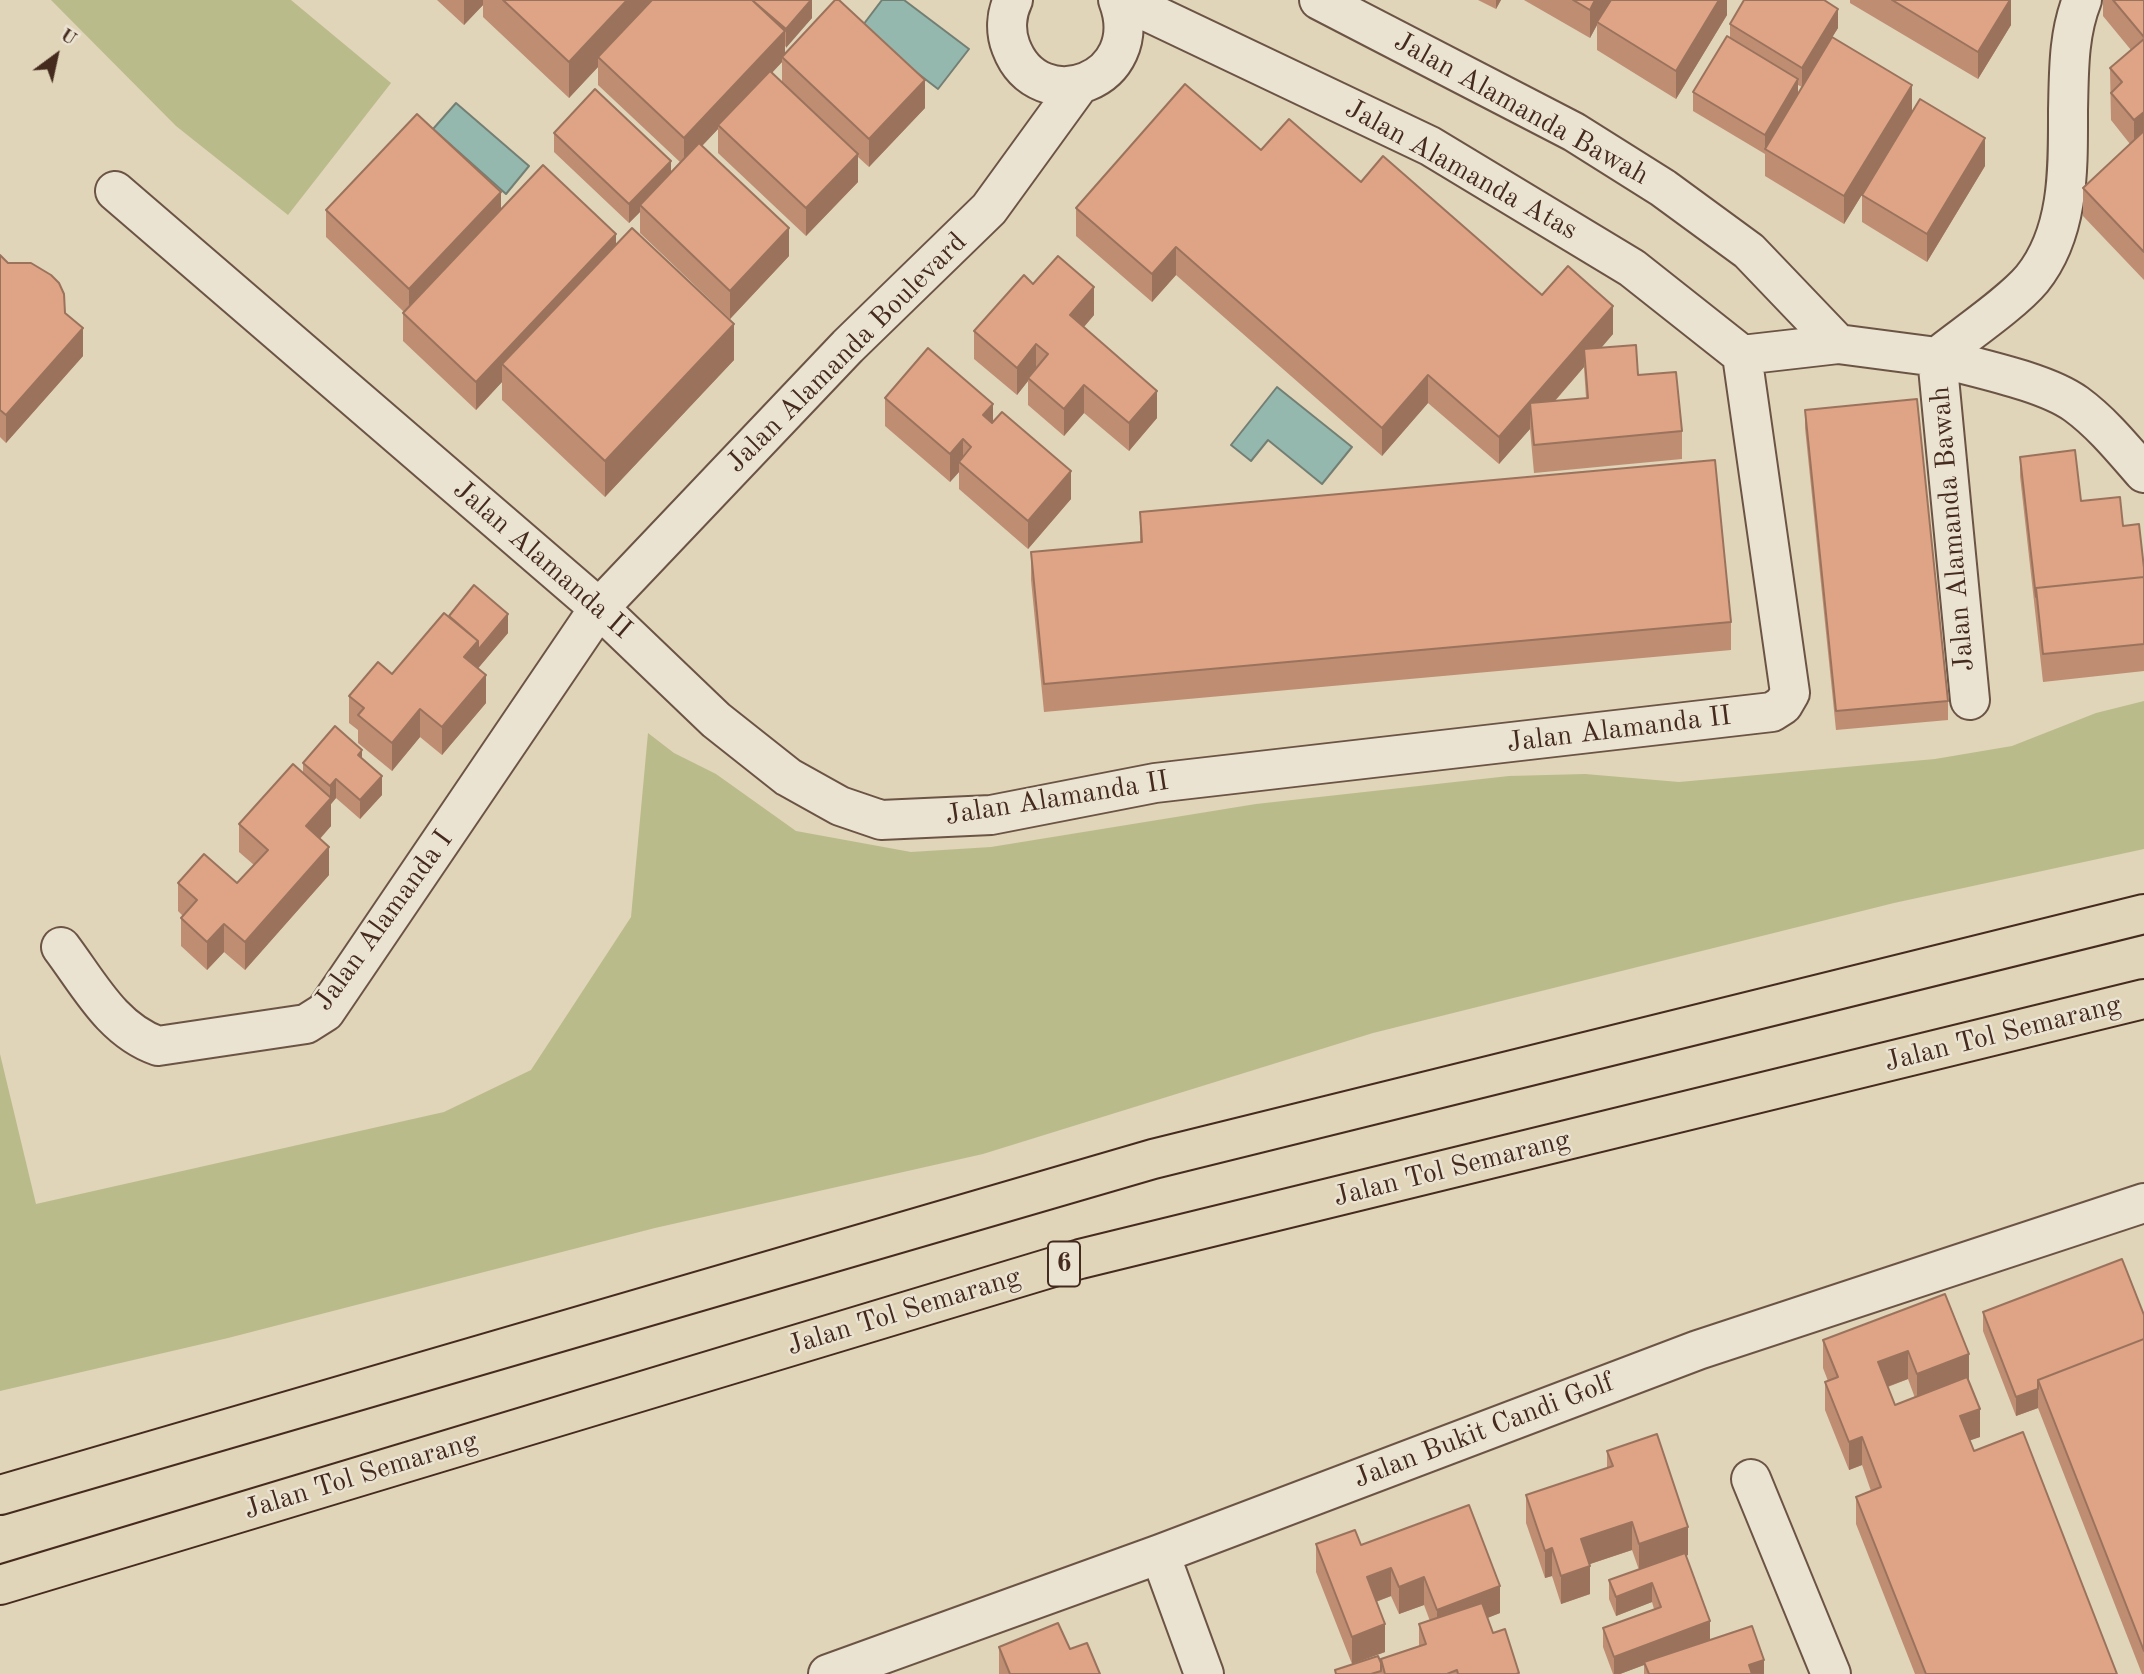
<!DOCTYPE html>
<html>
<head>
<meta charset="utf-8">
<style>
	body { margin:0 }
	#map { position:relative; width:2144px; height:1674px; overflow:hidden; background:#e0d4b9; font-family:"Old Standard TT",serif }
	canvas { display:block }
	.north { position:absolute; left:21px; top:21px; width:70px; height:70px; -webkit-text-stroke:5px #ebe3d2; paint-order:stroke; rotate:33deg; font-size:19px; font-weight:700; line-height:28px; text-align:center; color:#452a1e }
	.north::after { content:''; display:block; margin:auto; width:24px; height:32px; background:#452a1e; clip-path:polygon(50% 0,100% 100%,50% 72%,0 100%) }
</style>
</head>
<body>
<div id="map">
<canvas width="2144" height="1674"></canvas>
<div class="north">U</div>
</div>
<script>
const g = document.querySelector('canvas').getContext('2d');
g.lineJoin = 'round';
function fill(path, color) {
  g.fillStyle = color;
  g.fill(path, 'evenodd');
}
function strokePath(path, color, width, dash) {
  g.strokeStyle = color;
  g.lineWidth = width;
  g.lineCap = dash ? 'butt' : 'round';
  g.setLineDash(dash || []);
  g.stroke(path);
}
function write(font, color, halo, rows, align = 'center') {
  g.font = font + ' "Old Standard TT",serif';
  g.lineWidth = 5;
  g.setLineDash([]);
  g.textBaseline = 'middle';
  g.strokeStyle = halo;
  g.fillStyle = color;
  for (const [text, x, y, turn = 0] of rows) {
    g.save();
    g.translate(x, y);
    g.rotate((+turn || 0) * Math.PI / 180);
    g.textAlign = isNaN(turn) ? turn : align;
    if (halo) g.strokeText(text, 0, 0);
    g.fillText(text, 0, 0);
    g.restore();
  }
}
fill(new Path2D(`
	M51 0H291L391 83 288 215 176 126Z
	M2144 701V849L1894 903 1373 1033 983 1154 655 1228 228 1338 0 1391V1054L36 1204 444 1112 531 1070 631 917 648 733 674 753 716 774 796 831 911 852 991 847 1256 804 1509 776 1585 774 1679 782 1935 759 2012 746 2096 713Z`), '#babb8a');
const water = new Path2D(`
	M882 0H904L969 49 938 89 860 29Z
	M456 103 529 166 506 194 433 129Z
	M1277 387 1352 447 1322 484 1268 440 1251 461 1231 445Z`);
fill(water, '#94b8ae');
strokePath(water, '#747f74', 2);
const street = new Path2D(`
	M1013 0C1006 14 1005 32 1011 47 1039 121 1149 81 1118 0
	M1123 0 1430 146 1632 268 1742 355
	M1319 0 1574 132 1663 188 1749 251 1838 344
	M115 191 599 608 716 720 788 777 840 806 881 820 991 815 1155 783 1772 712 1783 705 1790 693 1742 355
	M1742 355 1838 344 1937 357C1963 336 2012 303 2032 279 2070 232 2068 167 2068 110 2069 73 2068 35 2082 0
	M1970 700 1937 357C1975 368 2044 381 2076 404 2102 423 2123 449 2144 473
	M61 947C89 984 112 1030 158 1046L306 1024 325 1012 599 608 848 346 989 209 1079 85
	M1751 1479 1831 1674
	M1160 1554 1204 1674
	M828 1674 1160 1554 1698 1350 2144 1203`);
const highway = new Path2D(`
	M0 1495 1153 1159 2144 914
	M0 1585 1080 1259 2144 999`);
strokePath(street, '#6c5445', 42);
strokePath(highway, '#452a1e', 42);
strokePath(street, '#ebe3d2', 38);
strokePath(highway, '#e0d4b9', 38);
fill(new Path2D(`
	M437 0H812V18L785 47V53L925 108 869 167 858 157V182L806 236 718 153V129L702 146 789 256 730 319 640 233V212L629 223 554 152V133L671 172 680 162 598 85V67L569 98 483 17V5L464 25ZM782 62V82L772 73Z
	M1478 0H1501L1496 9Z
	M1524 0H1727V15L1676 99 1597 50V25L1590 38Z
	M1850 0H2011V25L1978 79 1850 3Z
	M2103 0H2144V280L2083 216V188L2130 144 2111 120 2110 68 2131 50 2103 16Z
	M1730 24 1838 28 1832 37 1912 113 1844 224 1765 176V153V154L1693 111V92L1730 38ZM1798 85 1802 87 1798 94Z
	M1261 150 1361 182 1542 295 1613 334 1601 347 1638 375 1682 431V459L1534 473 1530 429 1499 464 1428 403 1382 456 1176 275 1152 302 1076 236V208ZM1584 367 1586 398 1555 401Z
	M1985 166 1927 262 1862 222V195Z
	M326 210H501L616 244 734 360 605 497 502 400V382L476 410 403 341V313L404 312 326 237Z
	M0 255 65 313 83 356 6 443 0 437Z
	M1033 284 1094 315 1084 327 1157 418 1129 451 1084 413 1064 436 1028 405V381L1017 395 974 359V331Z
	M885 398 993 422 1071 499 1028 549 959 489V472L950 482 885 426Z
	M1805 410 1948 701V720L1836 730 1805 428Z
	M2020 457 2081 501 2123 526 2144 568V671L2043 682 2020 476Z
	M1140 512 1731 622V650L1044 712 1031 580V552L1140 542Z
	M449 616 508 633 478 668 486 703 442 755 420 737 392 771 358 743V730L349 723V696L392 674Z
	M362 759 382 795 360 819 336 798 331 804V826L320 839 329 875 245 970 224 952 207 970 181 946V918L183 916 178 911V883H237L254 865 239 852V824L303 773V763Z
	M1945 1294 1969 1382 1980 1437 1970 1440 1974 1451 2117 1674H1915L1856 1524V1497L1871 1491 1862 1465 1849 1470 1825 1410V1382L1828 1381 1823 1368V1340ZM1908 1379 1915 1398 1895 1405 1888 1387Z
	M1983 1312 2144 1315V1674H2142L2038 1408 2016 1416 1983 1331Z
	M1607 1451 1688 1555 1686 1556 1710 1640 1764 1674H1644V1665L1620 1674H1613L1603 1647V1628L1654 1609 1652 1602 1616 1616 1609 1599V1580L1639 1570 1632 1550 1590 1564V1594L1561 1604 1552 1576 1545 1578 1526 1523V1495L1607 1468Z
	M1316 1544 1361 1545 1500 1613 1487 1618 1493 1633 1519 1674H1335V1670L1381 1663V1659L1419 1646V1624L1430 1621 1424 1605 1399 1614 1391 1596 1376 1602 1385 1652 1352 1664 1316 1572Z
	M999 1647 1070 1649 1100 1674H999Z`), '#bf8d72');
fill(new Path2D(`
	M464 0H483V5L464 25Z
	M627 0H661L598 57V67L569 98V62Z
	M811 0H812V18L786 48V29Z
	M1496 0H1501L1496 9Z
	M1595 0H1611L1597 22V25L1590 38V10Z
	M1719 0H1727V15L1676 99V71Z
	M2010 0H2011V25L1978 79V52Z
	M1838 9V28L1802 87V68Z
	M785 31V59L782 57V62L720 127 718 125V129L684 165V138Z
	M1798 79V98L1765 149V154V135Z
	M925 80V108L869 167V139Z
	M1912 85V113L1844 224V196Z
	M2144 112V139L2134 148V120Z
	M1985 138V166L1927 262V234Z
	M858 154V182L806 236V208Z
	M671 161V180L640 205V212L629 223V204Z
	M501 192V220L409 316V289Z
	M789 228V256L730 319V291Z
	M616 234V262L502 364V382L476 410V382Z
	M1176 247V275L1152 302V274Z
	M1094 287V315L1070 343V315Z
	M1613 306V334L1586 366 1584 349V367L1532 427 1530 403V429L1499 464V437Z
	M734 324V360L605 497V461Z
	M83 328V356L6 443V415Z
	M1036 344V372L1028 378V381L1017 395V368Z
	M1428 375V403L1382 456V428Z
	M1084 385V413L1064 436V409Z
	M1157 391V418L1129 451V423Z
	M993 404V432L983 415Z
	M963 439V465L959 462V472L950 482V454Z
	M1071 471V499L1028 549V521Z
	M508 614V633L464 685V657L478 641Z
	M486 675V703L442 755V727Z
	M420 709V737L392 771V743Z
	M362 750V769L358 755Z
	M382 776V795L360 819V800Z
	M336 779V798L331 804V826L306 854V826L330 799V786Z
	M329 847V875L245 970V942Z
	M224 924V952L207 970V942Z
	M1908 1351V1379L1878 1390V1362Z
	M1969 1354V1382L1917 1402V1374Z
	M2038 1389V1408L2016 1416V1397Z
	M1980 1409V1437L1960 1444V1416Z
	M1862 1437V1465L1849 1470V1442Z
	M1632 1522V1550L1581 1567V1539Z
	M1688 1527V1555L1639 1572V1544Z
	M1552 1548V1576L1545 1578V1551Z
	M1590 1566V1594L1561 1604V1576Z
	M1391 1568V1596L1367 1605V1577Z
	M1424 1577V1605L1399 1614V1587Z
	M1652 1583V1602L1616 1616V1597Z
	M1500 1586V1613L1437 1638V1610Z
	M1710 1621V1640L1644 1662V1665L1620 1674H1614V1657Z
	M1385 1624V1652L1352 1664V1637Z
	M1764 1660V1674H1749V1665Z`), '#9b735d');
const building = new Path2D(`
	M503 0H627L569 62Z
	M652 0H752L785 31 684 138 598 57Z
	M752 0H811L786 29Z
	M835 0H839L925 80 869 139 782 57Z
	M1573 0H1595L1590 10Z
	M1611 0H1719L1676 71 1597 22Z
	M1744 0H1824L1838 9 1802 68 1730 24Z
	M1892 0H2010L1978 52Z
	M2113 0H2144V37Z
	M1727 36 1798 79 1765 135 1693 92Z
	M1832 37 1912 85 1844 196 1765 149Z
	M2144 39V112L2134 120 2111 93 2122 82 2110 68Z
	M770 71 858 154 806 208 718 125Z
	M1185 84 1261 150 1289 119 1361 182 1383 156 1542 295 1568 266 1613 306 1499 437 1428 375 1382 428 1176 247 1152 274 1076 208Z
	M595 89 671 161 629 204 554 133Z
	M1920 99 1985 138 1927 234 1862 195Z
	M417 114 501 192 409 289 326 210Z
	M2144 131V252L2083 188Z
	M699 143 789 228 730 291 640 205Z
	M543 165 616 234 476 382 403 313Z
	M632 228 734 324 605 461 502 364Z
	M0 255 8 263H31L51 275 59 283 64 294 65 313 83 328 6 415 0 410Z
	M1058 256 1094 287 1070 315 1157 391 1129 423 1084 385 1064 409 1028 378 1048 354 1036 344 1017 368 974 331 1024 275 1033 284Z
	M1636 345 1638 375 1676 372 1682 431 1534 445 1530 403 1588 398 1584 349Z
	M928 348 993 404 983 415 992 423 1002 412 1071 471 1028 521 959 462 971 447 963 439 950 454 885 398Z
	M1917 399 1948 701 1836 711 1805 410Z
	M2075 450 2081 501 2120 497 2123 526 2139 524 2144 568V577L2036 588V597L2020 457Z
	M1715 460 1731 622 1044 684 1031 552 1142 542 1140 512Z
	M2144 577V644L2043 654 2036 588Z
	M474 585 508 614 478 650V641L449 616Z
	M444 613 478 641 464 657 486 675 442 727 420 709 392 743 358 715 364 708 349 696 378 662 392 674Z
	M335 726 362 750 358 755 382 776 360 800 336 779 330 786 303 763Z
	M293 764 331 798 306 826 329 847 245 942 224 924 207 942 181 918 197 900 178 883 204 854 237 883 268 850 239 824Z
	M2122 1259 2144 1315V1339L2038 1380V1389L2016 1397 1983 1312Z
	M1945 1294 1969 1354 1917 1374 1908 1351 1878 1362 1895 1405 1967 1377 1980 1409 1960 1416 1974 1451 2023 1432 2117 1674H1926L1856 1497 1881 1487 1862 1437 1849 1442 1825 1382 1838 1377 1823 1340Z
	M2144 1339V1651L2038 1380Z
	M1657 1434 1688 1527 1639 1544 1632 1522 1581 1539 1590 1566 1561 1576 1552 1548 1545 1551 1526 1495 1613 1466 1607 1451Z
	M1469 1505 1500 1586 1437 1610 1424 1577 1399 1587 1391 1568 1367 1577 1385 1624 1352 1637 1316 1544 1355 1530 1361 1545Z
	M1685 1553 1710 1621 1614 1657 1603 1628 1661 1607 1652 1583 1616 1597 1609 1580Z
	M1482 1603 1493 1633 1505 1629 1519 1673 1516 1674H1458L1457 1670 1447 1674H1385L1381 1659 1426 1644 1419 1624Z
	M1058 1623 1070 1649 1087 1643 1100 1674H1010L999 1647Z
	M1752 1626 1764 1660 1749 1665 1752 1674H1649L1644 1662Z
	M1378 1656 1381 1663V1671L1371 1674H1336L1335 1670Z`);
fill(building, '#dea485');
strokePath(building, '#9b735d', 2);
for (const [x, y, w] of [
	[1064,1264,32]
]) {
  const box = new Path2D();
  box.roundRect(x - w / 2, y - 22.5, w, 45, 5);
  g.fillStyle = '#ebe3d2';
  g.fill(box);
  strokePath(box, '#452a1e', 2);
}
write('bold 26px', '#452a1e', null, [
	["6",1064,1264]
]);
write('28px', '#452a1e', '#ebe3d2', [
	["Jalan Alamanda Bawah",1521,109,29],
	["Jalan Alamanda Atas",1461,170,29],
	["Jalan Alamanda Boulevard",847,353,-45],
	["Jalan Alamanda Bawah",1953,529,-95],
	["Jalan Alamanda II",542,560,41],
	["Jalan Alamanda II",1619,730,-7],
	["Jalan Alamanda II",1057,799,-9],
	["Jalan Alamanda I",384,921,-54],
	["Jalan Tol Semarang",2003,1034,-14],
	["Jalan Tol Semarang",1452,1169,-14],
	["Jalan Tol Semarang",904,1312,-17],
	["Jalan Bukit Candi Golf",1484,1431,-21],
	["Jalan Tol Semarang",361,1476,-17]
]);
</script>
</body>
</html>
